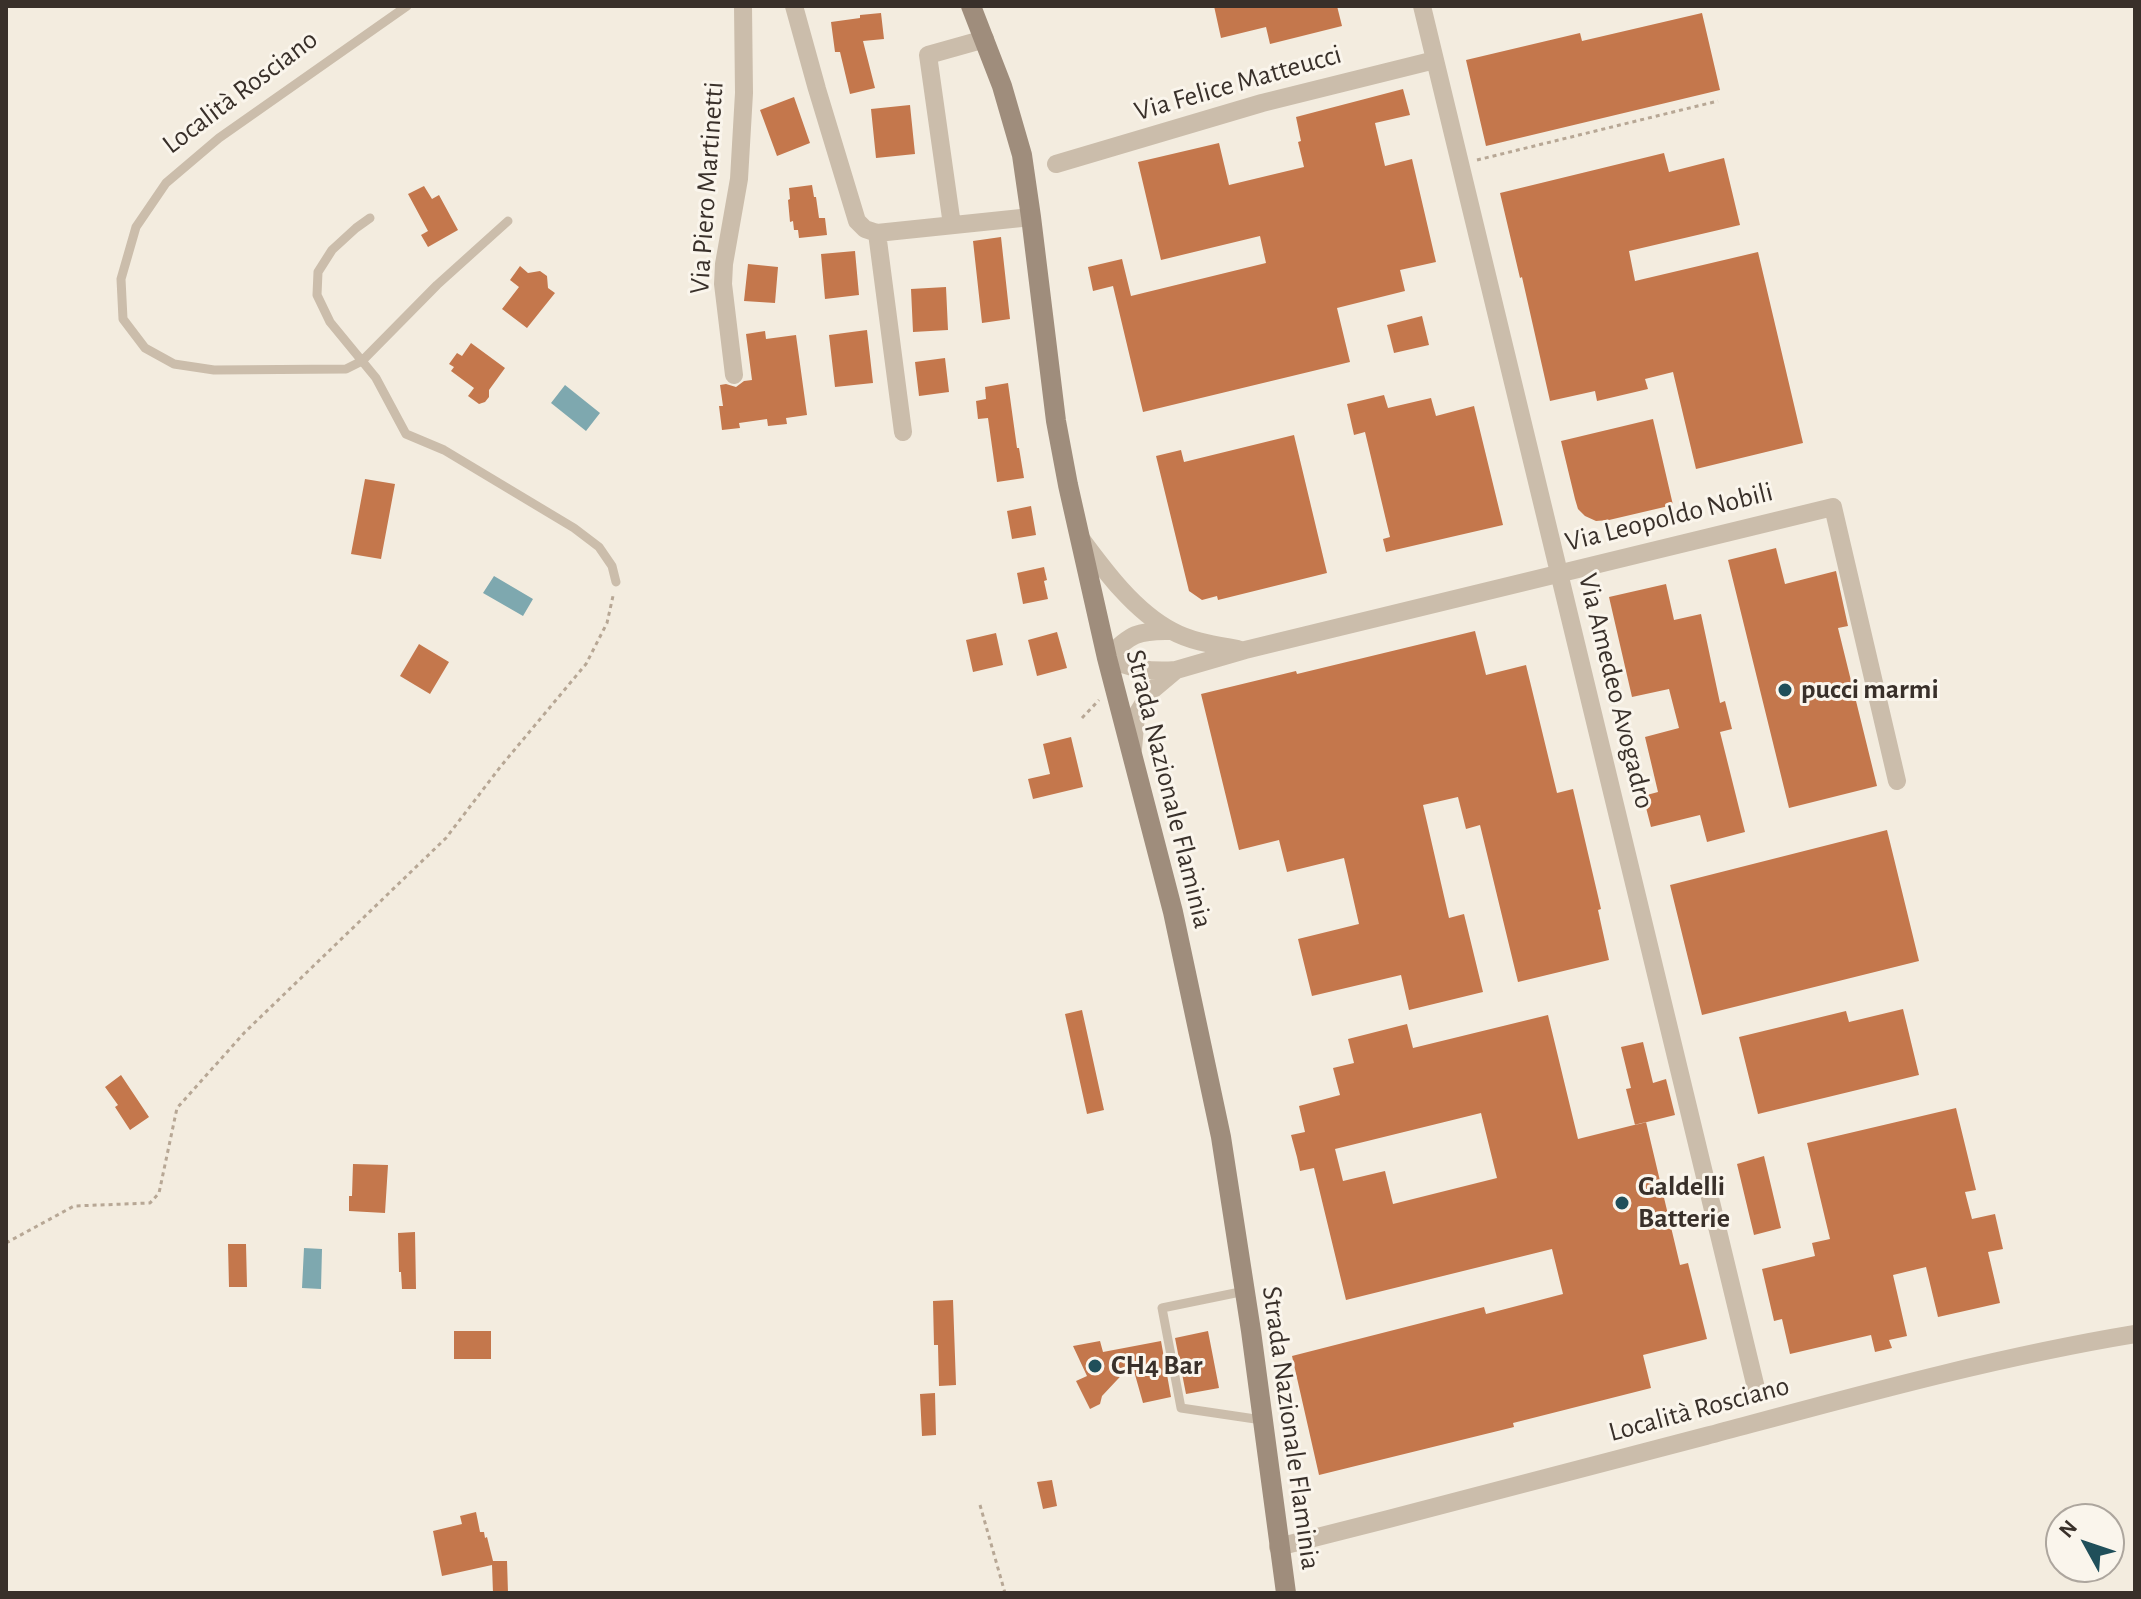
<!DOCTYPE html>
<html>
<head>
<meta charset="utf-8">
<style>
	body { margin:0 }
	#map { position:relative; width:2141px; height:1599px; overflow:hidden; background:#f3ecdf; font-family:"Alegreya Sans",sans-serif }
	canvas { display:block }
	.frame { position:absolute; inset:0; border:8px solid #39302a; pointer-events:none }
	.north { position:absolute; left:2045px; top:1503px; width:80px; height:80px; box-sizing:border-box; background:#faf5ec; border:2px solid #ada69e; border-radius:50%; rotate:310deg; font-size:22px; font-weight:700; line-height:32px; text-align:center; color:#39302a }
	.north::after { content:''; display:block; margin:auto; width:28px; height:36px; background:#204f5a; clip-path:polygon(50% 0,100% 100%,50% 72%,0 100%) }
</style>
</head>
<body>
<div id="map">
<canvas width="2141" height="1599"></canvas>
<div class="frame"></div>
<div class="north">N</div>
</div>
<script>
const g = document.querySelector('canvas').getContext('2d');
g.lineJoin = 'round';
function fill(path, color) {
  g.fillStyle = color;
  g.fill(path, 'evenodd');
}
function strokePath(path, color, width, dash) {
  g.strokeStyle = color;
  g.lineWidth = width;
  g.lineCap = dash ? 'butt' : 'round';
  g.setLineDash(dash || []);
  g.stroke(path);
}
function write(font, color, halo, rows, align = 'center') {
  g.font = font + ' "Alegreya Sans",sans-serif';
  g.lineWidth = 6;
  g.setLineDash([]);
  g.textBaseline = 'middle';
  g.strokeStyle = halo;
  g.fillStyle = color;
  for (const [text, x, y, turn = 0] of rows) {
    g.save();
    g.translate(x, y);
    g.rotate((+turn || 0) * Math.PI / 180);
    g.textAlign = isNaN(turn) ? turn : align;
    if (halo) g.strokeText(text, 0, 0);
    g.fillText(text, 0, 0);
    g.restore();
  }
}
fill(new Path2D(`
	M565 385 600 413 586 431 551 403Z
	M494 576 533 599 523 616 483 593Z
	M304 1248 322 1249 321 1289 302 1288Z`), '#7ea8af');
fill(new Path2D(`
	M1214 6H1337L1342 26 1270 44 1266 27 1221 38Z
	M881 13 884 39 863 41 875 88 850 94 840 52H835L831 22 860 18V15Z
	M1702 13 1720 90 1486 146 1466 60 1580 33 1582 41Z
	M1403 89 1410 115 1375 123 1385 166 1412 159 1436 262 1400 270 1405 291 1337 308 1350 362 1143 412 1113 286 1093 291 1088 267 1122 259 1131 296 1266 263 1260 236 1161 260 1138 162 1219 143 1229 185 1304 167 1298 142 1301 141 1296 117Z
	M794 97 810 143 777 156 760 110Z
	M910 105 915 154 876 158 871 109Z
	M1664 153 1669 172 1724 158 1740 225 1629 251 1635 281 1758 252 1803 443 1696 469 1673 372 1645 379 1648 389 1597 401 1595 391 1550 401 1522 277 1520 278 1500 193Z
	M812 185 814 197H816L819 218H825L827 235 799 238 798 230H794L793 221 790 222 788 200 790 199 789 188Z
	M424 186 432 199 439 195 458 230 428 247 421 235 428 231 408 194Z
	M1001 237 1010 319 982 323 973 241Z
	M855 251 859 295 825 299 821 254Z
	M748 264 778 267 775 303 744 301Z
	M520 266 528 273 540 271 547 276 548 288 555 293 527 328 502 309 519 287 510 280Z
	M946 287 948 330 913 332 911 289Z
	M1422 316 1429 345 1394 353 1387 325Z
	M867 330 873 383 835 387 829 335Z
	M765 331 766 339 796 335 807 415 786 418 787 424 768 426 767 419 739 423 740 428 722 430 719 406H723L720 385 726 384 736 387 744 381 752 380 746 334Z
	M471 343 505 368 489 390V397L485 402 479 404 468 396 474 388 451 371 454 367 449 364 457 353 462 356Z
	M945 358 949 392 919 396 915 362Z
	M1008 383 1017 448H1019L1024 478 997 482 988 418 978 419 976 401 986 399 985 387Z
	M1384 395 1388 408 1431 398 1436 416 1474 406 1503 525 1386 552 1383 539 1390 537 1365 432 1354 435 1347 404Z
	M1653 419 1673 505 1609 520 1596 521 1585 516 1578 509 1575 499 1561 441Z
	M1294 435 1327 573 1218 600 1217 596 1202 600 1189 591 1156 456 1181 450 1184 462Z
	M365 479 395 484 381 559 351 554Z
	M1031 506 1036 535 1012 539 1007 511Z
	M1776 548 1785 584 1836 571 1848 626 1838 628 1877 786 1789 808 1728 560Z
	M1044 567 1047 580 1044 581 1048 599 1023 604 1017 573Z
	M1666 584 1674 620 1701 614 1720 703 1725 701 1732 729 1720 732 1745 832 1707 842 1700 815 1651 827 1643 796 1658 792 1645 737 1679 728 1669 689 1632 697 1609 597Z
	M1475 631 1486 675 1526 665 1557 793 1573 789 1601 909 1598 910 1609 960 1518 982 1480 825 1466 829 1458 797 1423 805 1449 918 1464 914 1483 992 1409 1010 1401 975 1312 996 1298 939 1359 924 1344 858 1287 872 1279 840 1239 850 1201 694 1296 671 1297 674Z
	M1057 632 1067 668 1037 676 1028 640Z
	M996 633 1003 665 973 672 966 640Z
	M419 644 449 662 430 694 400 676Z
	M1071 737 1083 787 1033 799 1028 779 1050 774 1043 744Z
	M1887 830 1919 961 1702 1015 1670 885Z
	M1903 1009 1919 1075 1758 1114 1739 1037 1846 1011 1849 1022Z
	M1082 1010 1104 1110 1087 1114 1065 1014Z
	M1548 1015 1578 1139 1646 1122 1680 1265 1688 1263 1707 1339 1643 1355 1651 1388 1513 1423 1514 1427 1319 1475 1292 1356 1484 1307 1486 1314 1563 1294 1552 1249 1346 1300 1314 1168 1300 1171 1297 1157 1291 1135 1305 1132 1299 1106 1340 1095 1333 1068 1354 1063 1348 1039 1407 1024 1413 1048ZM1481 1113 1497 1178 1393 1204 1385 1171 1343 1181 1335 1149Z
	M1643 1042 1653 1083 1666 1079 1675 1115 1635 1125 1626 1089 1631 1088 1621 1047Z
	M121 1075 149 1117 130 1130 115 1107 118 1105 105 1087Z
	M1956 1108 1976 1190 1965 1192 1972 1219 1995 1214 2003 1249 1988 1252 2000 1303 1938 1317 1926 1267 1893 1275 1907 1336 1889 1340 1892 1348 1875 1352 1871 1335 1790 1354 1782 1319 1774 1321 1762 1269 1815 1256 1812 1243 1830 1239 1807 1143Z
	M1764 1156 1781 1228 1754 1235 1737 1164Z
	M353 1164 388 1165 385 1213 349 1211V1196H352Z
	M415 1232 416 1289H402L401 1272H399L398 1233Z
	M228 1244H246L247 1287H229Z
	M953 1300 956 1385 939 1386 938 1345H934L933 1301Z
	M454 1331H491V1359H454Z
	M1208 1331 1219 1388 1186 1394 1175 1338Z
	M1100 1341 1103 1352 1161 1341 1171 1397 1143 1403 1132 1364 1102 1396 1100 1404 1090 1409 1076 1381 1087 1376 1073 1346Z
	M935 1393 936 1435 922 1436 920 1394Z
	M1052 1480 1057 1506 1043 1509 1037 1482Z
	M476 1512 480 1532H484L485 1538 487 1537 493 1561H507L508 1593H493L492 1565 442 1576 433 1531 462 1524 460 1516Z`), '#c4774c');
strokePath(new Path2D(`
	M1477 160 1718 101
	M1082 718 1099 700
	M6 1243 74 1206 150 1203 159 1193 177 1108 245 1032 446 838 501 766 586 664 607 623 613 596
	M980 1505 1005 1593`), '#b7a795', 3, [4, 4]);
strokePath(new Path2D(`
	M407 6 219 138 166 183 136 227 121 279 123 319 145 348 174 364 214 370 346 369 362 361 437 285 508 221
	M370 218 356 228 332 250 318 272 317 295 330 322 376 378 406 434 444 450 574 528 599 547 612 566 616 582
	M1245 1291 1162 1308 1181 1408 1262 1420`), '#cbbdab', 9);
strokePath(new Path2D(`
	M794 6 817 89 857 221 865 229 877 233 1031 217
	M1422 6 1756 1388
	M1056 164 1262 103 1435 60
	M952 225 928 55 985 39
	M877 233 903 432
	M734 375 723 284 724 264 739 179 744 93 743 6
	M1079 536C1104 570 1134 611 1172 631 1192 642 1216 645 1238 649
	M1172 631C1138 630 1130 634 1107 658 1132 669 1149 672 1176 670
	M1133 749 1136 716 1151 691 1176 670 1245 650 1833 507 1897 781
	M1278 1547C1421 1511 1564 1474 1706 1436 1848 1398 1990 1358 2135 1334`), '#cbbdab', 18);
strokePath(new Path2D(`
	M971 6 1002 86 1022 155 1031 217 1056 421 1068 485 1107 658 1173 912 1221 1137 1251 1331 1286 1593`), '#9f8d7c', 20);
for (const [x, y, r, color] of [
	[1785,690,8,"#204f5a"],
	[1622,1203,8,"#204f5a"],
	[1095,1366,8,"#204f5a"]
]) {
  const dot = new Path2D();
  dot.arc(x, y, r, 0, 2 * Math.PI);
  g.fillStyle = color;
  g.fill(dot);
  strokePath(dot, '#faf5ec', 3);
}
write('28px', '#39302a', '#faf5ec', [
	["Via Felice Matteucci",1238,83,-16],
	["Località Rosciano",240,92,-37],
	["Via Piero Martinetti",707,188,-86],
	["Via Leopoldo Nobili",1669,517,-14],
	["Via Amedeo Avogadro",1616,691,76],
	["Strada Nazionale Flaminia",1169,789,76],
	["Località Rosciano",1699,1409,-15],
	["Strada Nazionale Flaminia",1291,1428,82]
]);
write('bold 28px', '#39302a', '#faf5ec', [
	["pucci marmi",1801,690],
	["Galdelli",1638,1187],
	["Batterie",1638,1219],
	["CH4 Bar",1111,1366]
], 'left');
</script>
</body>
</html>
